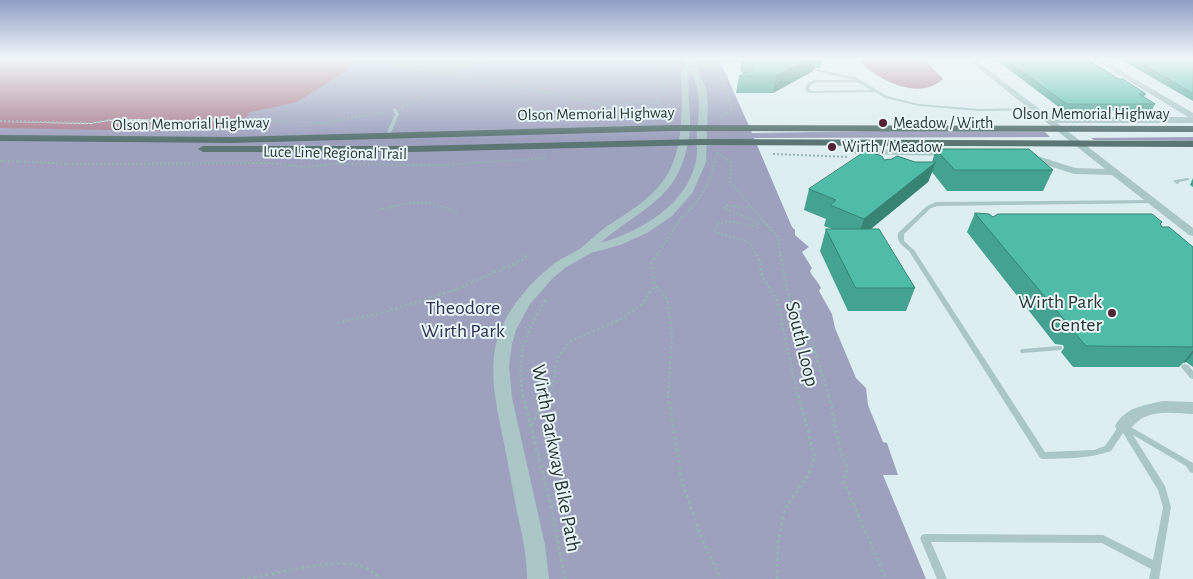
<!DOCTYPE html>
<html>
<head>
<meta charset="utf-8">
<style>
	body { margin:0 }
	canvas { display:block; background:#ddeef0 }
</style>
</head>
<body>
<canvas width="1193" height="579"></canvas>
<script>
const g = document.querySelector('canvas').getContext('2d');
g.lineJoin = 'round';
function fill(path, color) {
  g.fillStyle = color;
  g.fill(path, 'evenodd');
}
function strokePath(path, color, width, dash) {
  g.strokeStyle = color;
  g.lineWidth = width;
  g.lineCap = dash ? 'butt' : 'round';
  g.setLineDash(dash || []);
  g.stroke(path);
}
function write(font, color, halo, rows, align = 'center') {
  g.font = font + ' "Alegreya Sans",sans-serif';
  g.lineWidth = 4;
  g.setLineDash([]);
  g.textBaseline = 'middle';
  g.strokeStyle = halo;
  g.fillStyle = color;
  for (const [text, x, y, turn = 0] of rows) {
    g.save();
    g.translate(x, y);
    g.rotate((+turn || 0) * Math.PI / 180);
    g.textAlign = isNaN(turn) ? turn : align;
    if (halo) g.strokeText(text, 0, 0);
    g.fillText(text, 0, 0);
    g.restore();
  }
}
fill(new Path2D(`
	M0 59H746L721 63 752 133 882 131 1045 132 1050 137 754 138 792 227 795 230V235L809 247 802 252 812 268 810 271C813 278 818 281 821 288L819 291 832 314 835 328 856 378 866 388 868 405 883 442 887 443 898 475H883L926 579H0Z
	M1193 137V141L1094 140 1091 138Z`), '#9ea1be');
fill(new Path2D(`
	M0 59H357L348 70 297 102 247 113 249 115 241 122 218 128 169 131 0 128Z
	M860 59H924L943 79C919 101 881 81 861 63Z`), '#ab7e90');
fill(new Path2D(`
	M138 119 201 122 218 119H249L217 120 200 123 109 121 90 124 0 122 91 123 109 120Z`), '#ddeef0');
strokePath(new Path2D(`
	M387 59 389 62 411 68 572 97 607 106 635 102 665 103 669 106 672 118
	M700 59 720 73 732 109 721 117
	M447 68 450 59
	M439 73 487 59
	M657 102 662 95 664 59
	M402 107C421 100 432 94 437 73
	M0 121 91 123 109 120 200 122 218 119 322 123 387 112
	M717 152 731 163 730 182 778 237 780 255
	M773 154 849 157
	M0 161 77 164 269 163 304 167 334 164 446 165 545 158
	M751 206 748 208 729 205 723 208 758 222V227L728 221 717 224 715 230 719 233 750 242 756 255
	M378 210C409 203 428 196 457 214
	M682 217C703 199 712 179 717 152
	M657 255 682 217`), '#94b3b3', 2, [2, 2]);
strokePath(new Path2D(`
	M658 254 651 264 655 285 668 300 672 337 668 397
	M756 254 760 262 762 276 777 300 798 397
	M780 254 791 307 806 323 829 397
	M337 323 385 312 457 289 522 260 527 255
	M523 397C516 356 525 334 546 299
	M550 397 558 357 569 342 619 320 641 305 655 285`), '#94b3b3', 2.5, [2.5, 2.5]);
strokePath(new Path2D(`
	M523 395 552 509 565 579
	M668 395 682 481 702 539 721 579
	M828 395C836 418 836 448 848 468L843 480 886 579
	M532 425 541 406 551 395
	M242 579C276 576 339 553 369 569 373 572 377 576 381 579
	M777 579 778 542 785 509 808 475 815 457 798 395`), '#94b3b3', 3, [3, 3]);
fill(new Path2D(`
	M815 69 855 77 887 96 919 104 979 109 1034 108 1036 109 1034 110 979 111 919 106 885 98 875 92 808 93 805 88 808 83 814 80H854L815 71ZM816 82H857L871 90 810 91 809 88 811 85Z
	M394 109H396L399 114 390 135 388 136 386 135 395 114 393 110Z
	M1187 178H1189V180L1179 182V183L1177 184 1173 181 1175 180Z
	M1154 200 1156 201V203L937 206 931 208 904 234V241L914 250 1045 452 1094 450 1105 446 1120 424 1124 423 1193 463V473L1190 472 1186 466 1133 435 1165 486 1171 507 1159 579H1149L1151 569 1102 543 931 542 947 579H937L920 538 922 535 925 534 1103 535 1153 560 1163 507 1158 490 1123 433 1111 451C1089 459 1066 458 1043 459L1040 458 909 251C903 246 896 242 898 233L927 206 936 202Z
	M1059 346H1061L1062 348 1061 350 1023 353H1021L1020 351 1021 349H1023Z
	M1185 364 1188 365 1193 371V379L1190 378 1181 367 1182 365Z`), '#aac6c7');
fill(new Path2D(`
	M967 59H974L1050 117H1188L1093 59H1101L1193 113V123H1057L1193 228V236L1189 235 1112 175 1074 174 1022 157V153L1025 152 1075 168 1105 169Z
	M858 149 951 150 956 153 951 156 855 154 853 152Z
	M1163 401 1193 402V414C1177 413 1155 410 1141 419 1132 425 1129 434 1117 430L1115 426C1125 407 1145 405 1163 401Z`), '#aac6c7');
fill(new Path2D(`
	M686 59H694V64L706 88 708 105 706 162 693 192 672 216 647 233 620 245 591 253 565 268 552 279 530 304 516 330 512 344 509 366 512 398 545 545 549 579H527C527 556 522 534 517 512 512 487 508 462 503 438 497 408 489 375 496 344 504 312 529 283 555 263 563 257 573 254 581 248 590 241 597 233 607 226 631 211 661 193 672 165 684 137 682 102 681 72L686 64ZM690 70C701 89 700 109 697 130 696 140 698 151 696 161 687 205 640 232 600 243 647 204 684 197 690 127 691 112 686 82 690 70Z`), '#aac6c7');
fill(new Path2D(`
	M672 125 1193 126V132L672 131 232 143 0 141V135L232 137Z
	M701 139 1193 141V147L701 145 412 152H203L198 149 203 146H412Z`), '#5b7673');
fill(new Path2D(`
	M741 59H822L820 68H814L813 71 773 93H736L739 76 743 74 740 69Z
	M995 59H1086L1119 79 1146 94 1144 97 1155 104 1152 110 1064 111Z
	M1120 59H1193V101Z
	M936 149 1053 170 1043 191H947L932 172 928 182 871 229 915 288 906 311H848L820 251 826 229H832L824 226 826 219 804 210 809 189 884 160 915 162H932Z
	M1193 178V187L1190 185Z
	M975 213 993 217 1160 224 1162 227 1193 247V367L1186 362 1183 363 1179 367H1073L1061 352 1064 348 1063 345 1055 344 967 232Z`), '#44a290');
fill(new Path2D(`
	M808 59H816L813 71 773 93 776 76Z
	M936 162 928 182 857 240 864 219Z
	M1193 350V353L1186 362 1183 363Z`), '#378475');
const building = new Path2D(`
	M746 59H808L776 76H739L753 70Z
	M1005 59H1086L1119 79H1123L1146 94H1139L1155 104H1067Z
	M1133 59H1193V93Z
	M936 149H1029L1053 170H955Z
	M866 151 882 156 884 160 892 159 897 156 915 162H936L864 219 830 205 836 200 809 189Z
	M975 213 989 214 993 217 998 214H1152L1162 222 1160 224 1162 227H1169L1193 247V347L1086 346 1074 332 1076 329 1075 325 1068 324Z
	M826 229H879L915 288H856Z`);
fill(building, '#4fbca7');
strokePath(building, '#378475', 1);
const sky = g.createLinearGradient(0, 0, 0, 140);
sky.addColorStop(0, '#8f9ec5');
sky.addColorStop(0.42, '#f0f7f8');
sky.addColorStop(1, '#f0f7f800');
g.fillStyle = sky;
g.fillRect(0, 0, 1193, 140);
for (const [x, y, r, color] of [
	[883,123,5,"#532234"],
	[832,147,5,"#532234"],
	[1112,313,5,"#532234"]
]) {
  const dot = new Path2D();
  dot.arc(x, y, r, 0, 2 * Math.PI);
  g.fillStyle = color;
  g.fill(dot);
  strokePath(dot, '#e9f6f8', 2);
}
write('16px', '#293534', '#e9f6f8', [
	["Olson Memorial Highway",596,114,-1],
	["Olson Memorial Highway",1091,114],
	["Olson Memorial Highway",191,124,-1],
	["Luce Line Regional Trail",335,153,1]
]);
write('16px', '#293534', '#e9f6f8', [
	["Meadow / Wirth",893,123],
	["Wirth / Meadow",842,147]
], 'left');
write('20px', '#293534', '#e9f6f8', [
	["Wirth Park",1102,302],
	["Center",1102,325]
], 'right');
write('20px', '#2f3151', '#e9f6f8', [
	["Theodore",463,308],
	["Wirth Park",463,331]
]);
write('20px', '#293534', '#e9f6f8', [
	["South Loop",802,344,76],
	["Wirth Parkway Bike Path",556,458,79]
]);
</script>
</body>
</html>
